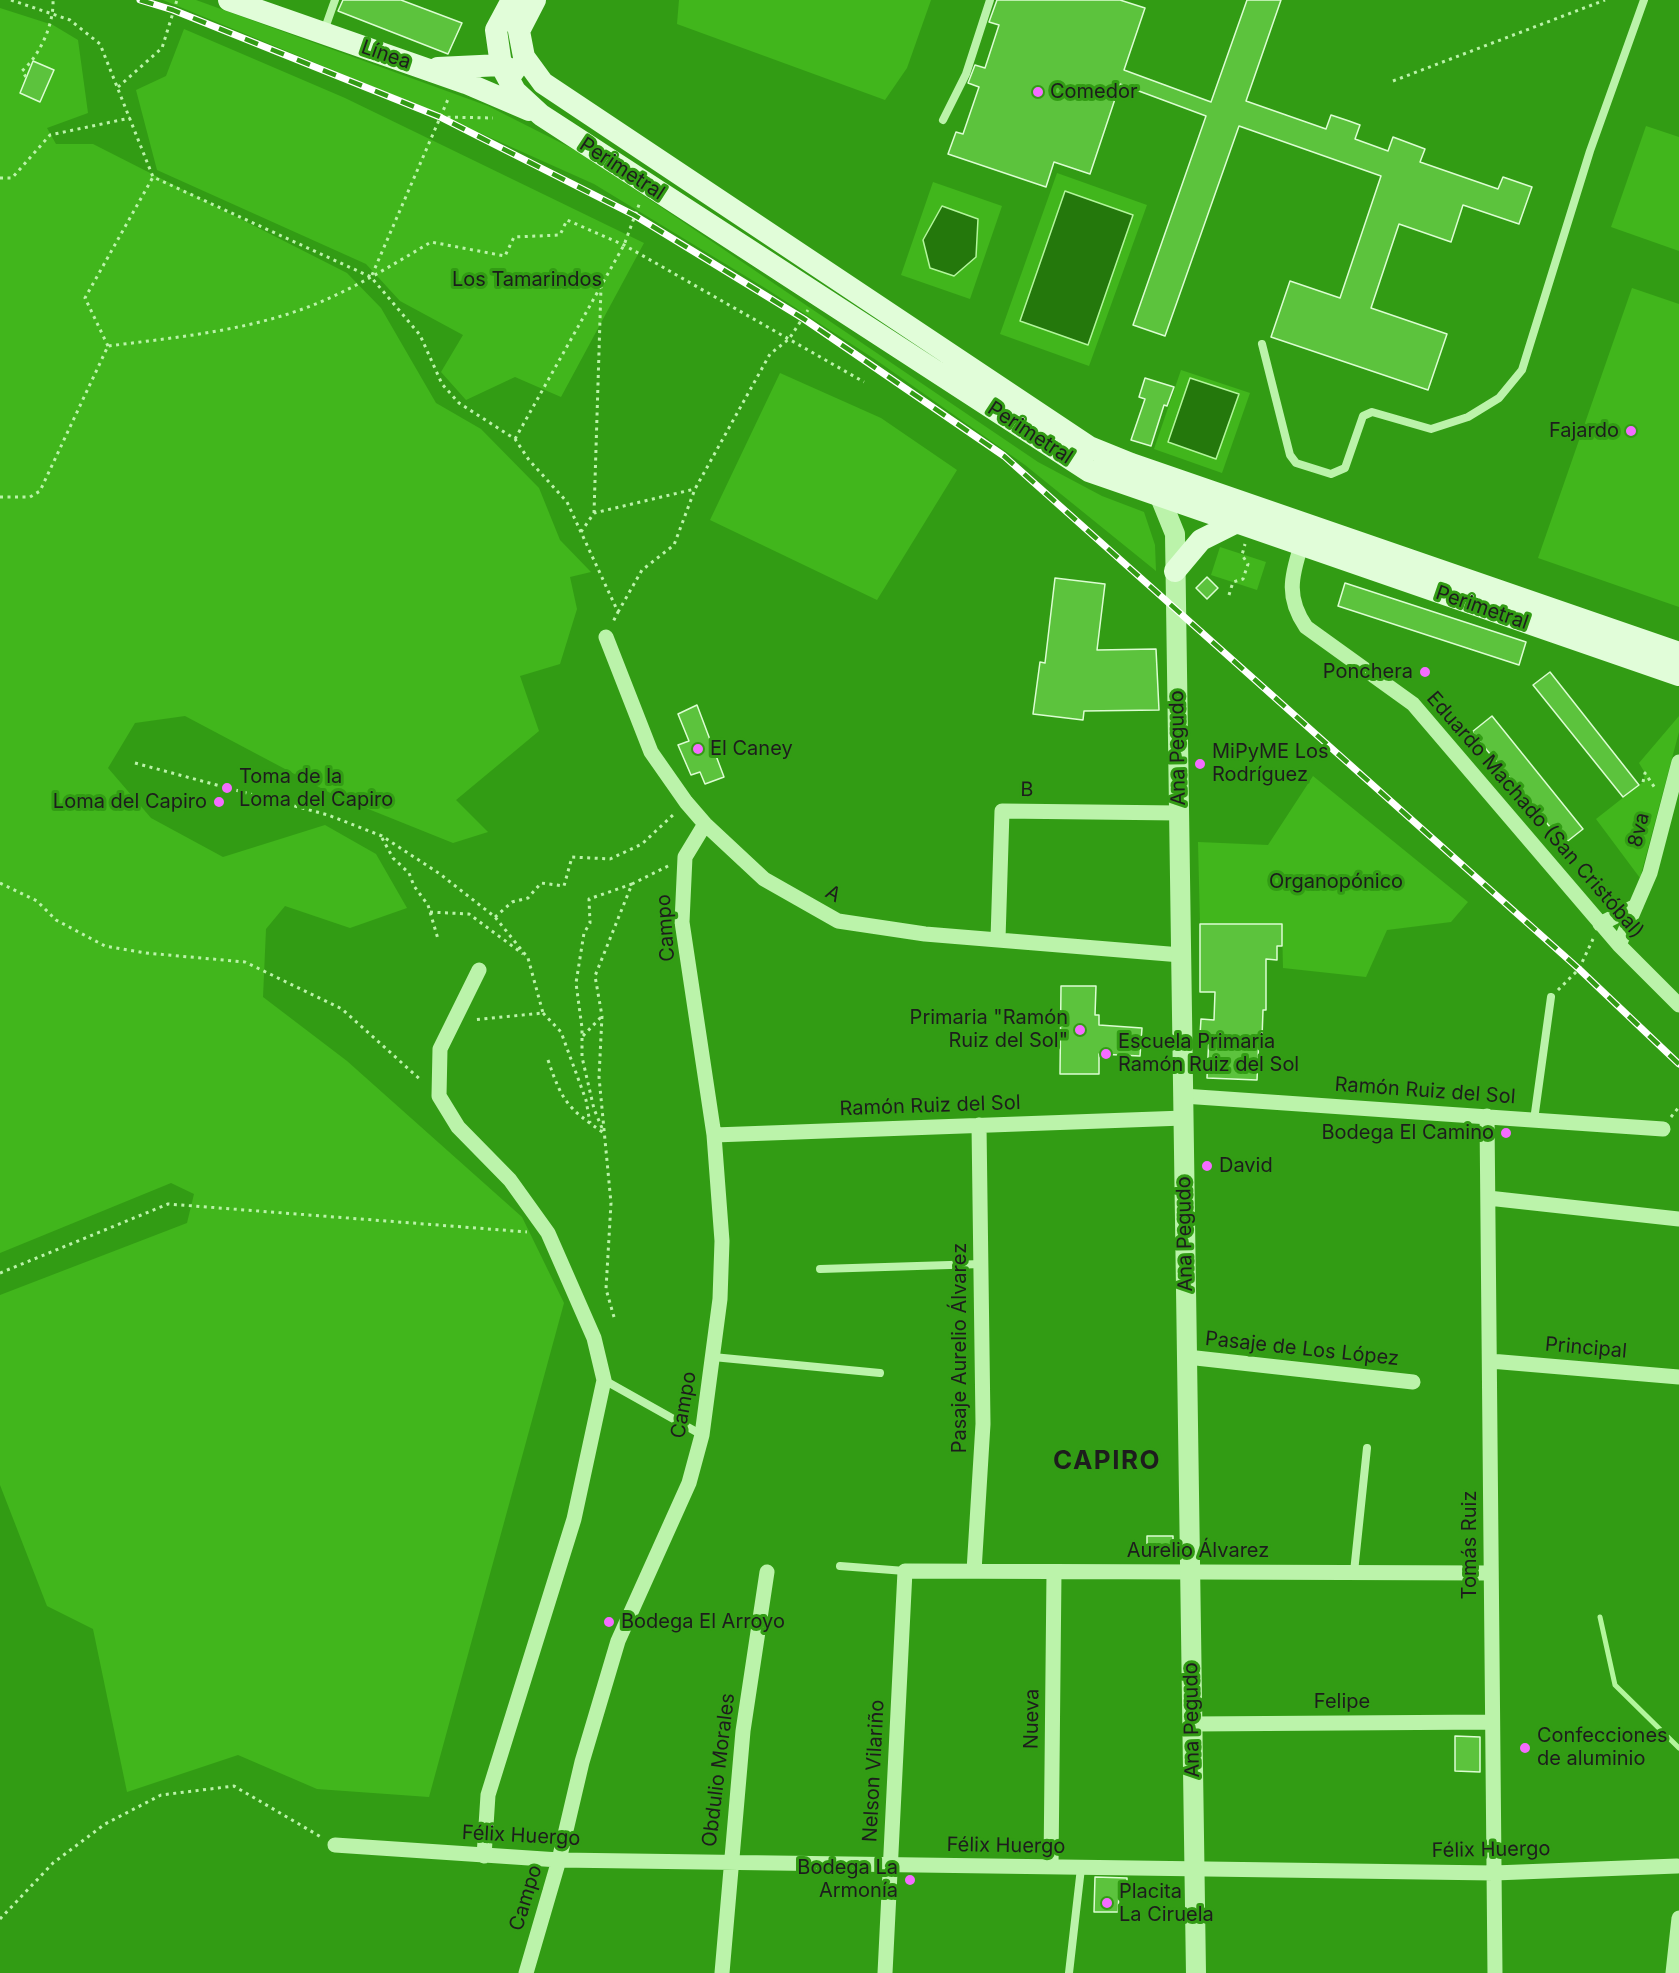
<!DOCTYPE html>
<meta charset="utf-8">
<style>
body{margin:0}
canvas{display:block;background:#329c14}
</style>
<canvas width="1679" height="1973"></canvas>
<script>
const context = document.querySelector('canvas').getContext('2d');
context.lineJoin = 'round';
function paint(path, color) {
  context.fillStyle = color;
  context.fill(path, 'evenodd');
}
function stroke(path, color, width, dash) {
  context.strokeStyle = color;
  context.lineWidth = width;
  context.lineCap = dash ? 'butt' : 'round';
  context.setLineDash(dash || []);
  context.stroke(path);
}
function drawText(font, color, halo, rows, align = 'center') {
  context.font = font + ' Inter,sans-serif';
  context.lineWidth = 6;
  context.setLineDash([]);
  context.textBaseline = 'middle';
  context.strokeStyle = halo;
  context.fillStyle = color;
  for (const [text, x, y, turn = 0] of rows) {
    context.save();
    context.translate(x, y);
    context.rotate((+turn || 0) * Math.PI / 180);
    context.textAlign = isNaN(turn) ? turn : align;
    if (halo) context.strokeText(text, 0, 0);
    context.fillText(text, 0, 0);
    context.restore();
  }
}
paint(new Path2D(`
 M163,0h33l292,106 93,47 457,309 64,34 42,16 11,33 1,26 -131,-106 -149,-105 -111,-72 -171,-104 -179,-80z
 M679,0h252l-24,68 -22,32 -208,-76z
 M0,8l53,17 25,15 10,73 -41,15 9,16h37l254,129 34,35 55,95 45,26 58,59 21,52 31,32 -21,5 7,32 -17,55 -40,12 19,55 -83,69 32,32 -35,11 -117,-47 -151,-80 -50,7 -27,45 43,50 72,39 102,-32 51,29 31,54 -57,20 -65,-22 -19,23 -3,68 84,64 175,156 42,86 -135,494 -112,-8 -79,-34 -111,37 -34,-163 -46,-23 -47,-121v-190l187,-72 7,-29 -23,-11 -171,70z
 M184,29l161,69 299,145 -83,154 -46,-20 -49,23 -25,-28 22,-37 -63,-34 -34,-37 -209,-94 -21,-80 30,-14z
 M1646,126l33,11v114l-68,-24z
 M1057,173l90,32 -58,161 -89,-32z
 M933,182l69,24 -32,93 -69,-24z
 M1632,288l47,16v303l-141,-49z
 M1181,370l69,23 -28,80 -68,-24z
 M780,373l101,45 76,52 -80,130 -167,-80z
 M1220,547l46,15 -9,28 -46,-15z
 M1679,716v16l-39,146 -44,-59 47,-37 2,-9 -6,-10z
 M1313,776l155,126 -17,20 -64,8 -21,47 -83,-9 -1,-44h-82l-2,-82 70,3z`), '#41b61c');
const water = new Path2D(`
 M1065,191l68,24 -45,130 -68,-24z
 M942,206l36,13 -2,38 -22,19 -24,-8 -7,-28z
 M1190,378l49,16 -23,65 -48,-17z`);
paint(water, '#24780c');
stroke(water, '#b3f69c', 1.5);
stroke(new Path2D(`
 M1600,1617l15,68 64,63`), '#b3f69c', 5);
const building = new Path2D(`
 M343,0h58l61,23 -14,31 -110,-43z
 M997,0h123l25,8 -21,62 87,32 36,-102h34l-35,101 80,28 5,-14 18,6 11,4 -5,14 33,12 5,-14 32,12 -5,13 78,27 5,-12 29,10 -13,37 -56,-19 -12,37 -52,-18 -28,84 76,26 -19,56 -157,-53 19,-56 50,17 41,-122 -142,-50 -74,210 -32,-11 73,-209 -86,-32 -30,90 -36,-12 -8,25 -98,-33 8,-22 7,2 16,-47 -11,-4 7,-18 10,3 14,-43 -10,-3z
 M33,61l21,9 -14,32 -20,-9z
 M1145,378l29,9 -7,19 -3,-1 -13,41 -20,-6 14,-41 -6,-2z
 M1207,577l11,11 -11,11 -11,-11z
 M1055,578l50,6 -8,66 59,-1 3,61 -75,1 -1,9 -50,-6 7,-52 5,1z
 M1345,583l181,59 -7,23 -181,-59z
 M1550,672l89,113 -16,12 -90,-112z
 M697,705l27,72 -19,7 -5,-12 -9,3 -13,-30 11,-4 -11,-27z
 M1492,716l91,113 -19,15 -92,-112z
 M1200,924h82v22h-5v14l-11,-1v51h-3l-1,28h-3l-2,42 -50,-2 2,-42 -9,-1 1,-16 13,1 1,-28h-15z
 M1061,986h35l-1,29h4v10l43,3 -2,28 -41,-2v20h-39z
 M1147,1536h26v19l-26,-2z
 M1455,1736l25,1v35l-25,-1z
 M1095,1877l32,1v15h-8l-1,19h-24z`);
paint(building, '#5cc33d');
stroke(building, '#dcfdd2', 1.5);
stroke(new Path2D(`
 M11,0l59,20 30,24 53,133 218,100 49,58 22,49 17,19 56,36 14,21 38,42 51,110 -5,10
 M26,77l-4,-6c18,-16 32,-47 31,-71
 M1393,81l212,-81
 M118,87l44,-39 15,-48
 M440,117l53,1
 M0,178h12l38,-43 80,-17
 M372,275l77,-178
 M108,346l-23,-48 68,-121
 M515,439l109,-194 16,-43
 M0,497h30l10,-6 68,-145c63,-8 128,-14 189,-35 47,-16 92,-44 134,-69l74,14 9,-19 46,-2 7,-15 57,25 240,137
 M594,513l7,-226
 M581,532l13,-19 101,-24
 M1229,595l4,-13 10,-3 5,-15 -6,-9 3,-11
 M618,612l24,-42 32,-25 21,-56 75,-135 19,-15 19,-29
 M135,763l193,52 54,21 58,38 55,43 33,41 15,55 -70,7
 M1643,782l2,-9 10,15
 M382,838l11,20 16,15 5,13 14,19 10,34
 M0,883l37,18 19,19 49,26 41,7 99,9 97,47 80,72
 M430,912l39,2 54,40
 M495,917l17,-15 16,-4 13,-15 23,3 8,-29 38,2 32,-15 32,-30
 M1558,990l21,-21 14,-30
 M543,1013l18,19 25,68 4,23
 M583,1036l19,-20
 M548,1060c14,41 19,48 56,73
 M1671,1117l8,-10
 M602,1128l-8,-19 -12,-52v-29l-6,-45 8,-50 6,-10 -1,-24 43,-15
 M0,1273l168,-69 359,28
 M614,1317l-8,-28 5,-86 -12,-126 3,-61 -7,-40 37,-92 38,-19
 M0,1919l53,-56 52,-39 56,-29 73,-9 87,51`), '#bbf3aa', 3, [3, 4.5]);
stroke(new Path2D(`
 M324,31l11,-31
 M943,120l23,-46 24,-74
 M1262,344l28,111 6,8 35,11 14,-6 18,-52 9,-4 59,17 37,-12 31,-19 23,-28 68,-219 54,-151
 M1534,1120l17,-123
 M820,1269l162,-5
 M713,1357l167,16
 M604,1380l98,55
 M840,1566l65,5
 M1354,1572l13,-124
 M1069,1973l12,-105`), '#bbf3aa', 8);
stroke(new Path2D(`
 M1301,546c-10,31 -15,52 5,81l107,77 206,241 60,60
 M606,637l45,115 35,50 19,22 59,55 74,42 87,13 256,21
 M1600,924l36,-18
 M998,939l4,-128 177,2
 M1619,945l31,-72 29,-111
 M479,970l-39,79 -1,47 19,31 52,53 38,53 46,105 10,42 -30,139 -86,276 -4,61
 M1183,1096l480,33
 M1487,1116l8,857
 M714,1135l470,-17
 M1488,1198l191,21
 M1187,1357l226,25
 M1490,1361l189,16
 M974,1571l9,-147 -4,-299
 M1192,1724l300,-2
 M335,1845l224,15 935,13 183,-7
 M1051,1867l3,-295
 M526,1973l33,-113 23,-98 36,-121 71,-158 13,-48 18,-136 2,-58 -8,-106 -32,-213 3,-65 20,-33
 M722,1973l21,-242 24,-159
 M885,1973l20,-402 586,2
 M1673,1973l6,-55`), '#bbf3aa', 15);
stroke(new Path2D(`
 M1160,497l15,37 21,1439`), '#bbf3aa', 20);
stroke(new Path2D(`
 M229,0l237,83 63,27
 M512,0l-16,30 5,35 14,26 26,24 548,356 590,204
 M535,0l-16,31 5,26 19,26 546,364 42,17 548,189
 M438,68l63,-3 13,6
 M1175,571l26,-31 34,-17`), '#e1fdd9', 22);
const rail = new Path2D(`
 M140,0l33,10 267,107 194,98 170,104 200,137 575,513 100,95`);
stroke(rail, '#fff', 7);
stroke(rail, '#329c14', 4.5, [14]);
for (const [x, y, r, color] of [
 [1038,92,6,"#f46cff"],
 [1631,431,6,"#f46cff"],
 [1425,672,6,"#f46cff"],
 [698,749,6,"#f46cff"],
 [1200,764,6,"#f46cff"],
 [227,788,6,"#f46cff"],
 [219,802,6,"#f46cff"],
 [1080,1030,6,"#f46cff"],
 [1106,1054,6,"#f46cff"],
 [1506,1133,6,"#f46cff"],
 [1207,1166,6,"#f46cff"],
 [609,1622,6,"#f46cff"],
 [1525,1748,6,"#f46cff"],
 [910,1880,6,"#f46cff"],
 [1107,1903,6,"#f46cff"]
]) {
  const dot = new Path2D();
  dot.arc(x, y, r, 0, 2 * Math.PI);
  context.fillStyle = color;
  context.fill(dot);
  stroke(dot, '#329c14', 2);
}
drawText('20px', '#1d1d1d', '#329c14', [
 ["Línea",386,55,19],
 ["Perimetral",622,169,33],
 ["Perimetral",1030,433,33],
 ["Perimetral",1482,608,19],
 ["Ana Pegudo",1178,748,-91],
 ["B",1027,790,1],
 ["Eduardo Machado (San Cristóbal)",1535,815,49],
 ["8va",1639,830,-76],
 ["A",833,894,29],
 ["Campo",666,928,-94],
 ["Ramón Ruiz del Sol",1425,1091,4],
 ["Ramón Ruiz del Sol",930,1106,-2],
 ["Ana Pegudo",1185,1234,-91],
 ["Pasaje Aurelio Álvarez",960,1348,-90],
 ["Principal",1586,1348,5],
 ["Pasaje de Los López",1302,1349,6],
 ["Campo",684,1405,-80],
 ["Tomás Ruiz",1470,1545,-90],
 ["Aurelio Álvarez",1198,1551],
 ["Felipe",1342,1702],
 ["Nueva",1032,1719,-89],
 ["Ana Pegudo",1192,1720,-91],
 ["Obdulio Morales",719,1770,-83],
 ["Nelson Vilariño",874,1771,-87],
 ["Félix Huergo",521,1836,3],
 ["Félix Huergo",1006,1846,1],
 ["Félix Huergo",1491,1850,-1],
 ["Campo",526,1898,-73]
]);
drawText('20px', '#1d1d1d', '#329c14', [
 ["Comedor",1050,92],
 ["Fajardo",1619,431,"right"],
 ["Ponchera",1413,672,"right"],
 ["El Caney",710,749],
 ["MiPyME Los",1212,752],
 ["Rodríguez",1212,775],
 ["Toma de la",239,777],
 ["Loma del Capiro",239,800],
 ["Loma del Capiro",207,802,"right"],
 ["Primaria \"Ramón",1068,1018,"right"],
 ["Ruiz del Sol\"",1068,1041,"right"],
 ["Escuela Primaria",1118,1042],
 ["Ramón Ruiz del Sol",1118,1065],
 ["Bodega El Camino",1494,1133,"right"],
 ["David",1219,1166],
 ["Bodega El Arroyo",621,1622],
 ["Confecciones",1537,1736],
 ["de aluminio",1537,1759],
 ["Bodega La",898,1868,"right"],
 ["Armonía",898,1891,"right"],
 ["Placita",1119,1892],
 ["La Ciruela",1119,1915]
], 'left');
drawText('20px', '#1b1d1b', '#329c14', [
 ["Los Tamarindos",527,280],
 ["Organopónico",1336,882]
]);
context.letterSpacing = '1.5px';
drawText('bold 26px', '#1d1d1d', '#329c14', [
 ["CAPIRO",1107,1461]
]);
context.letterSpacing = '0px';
</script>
